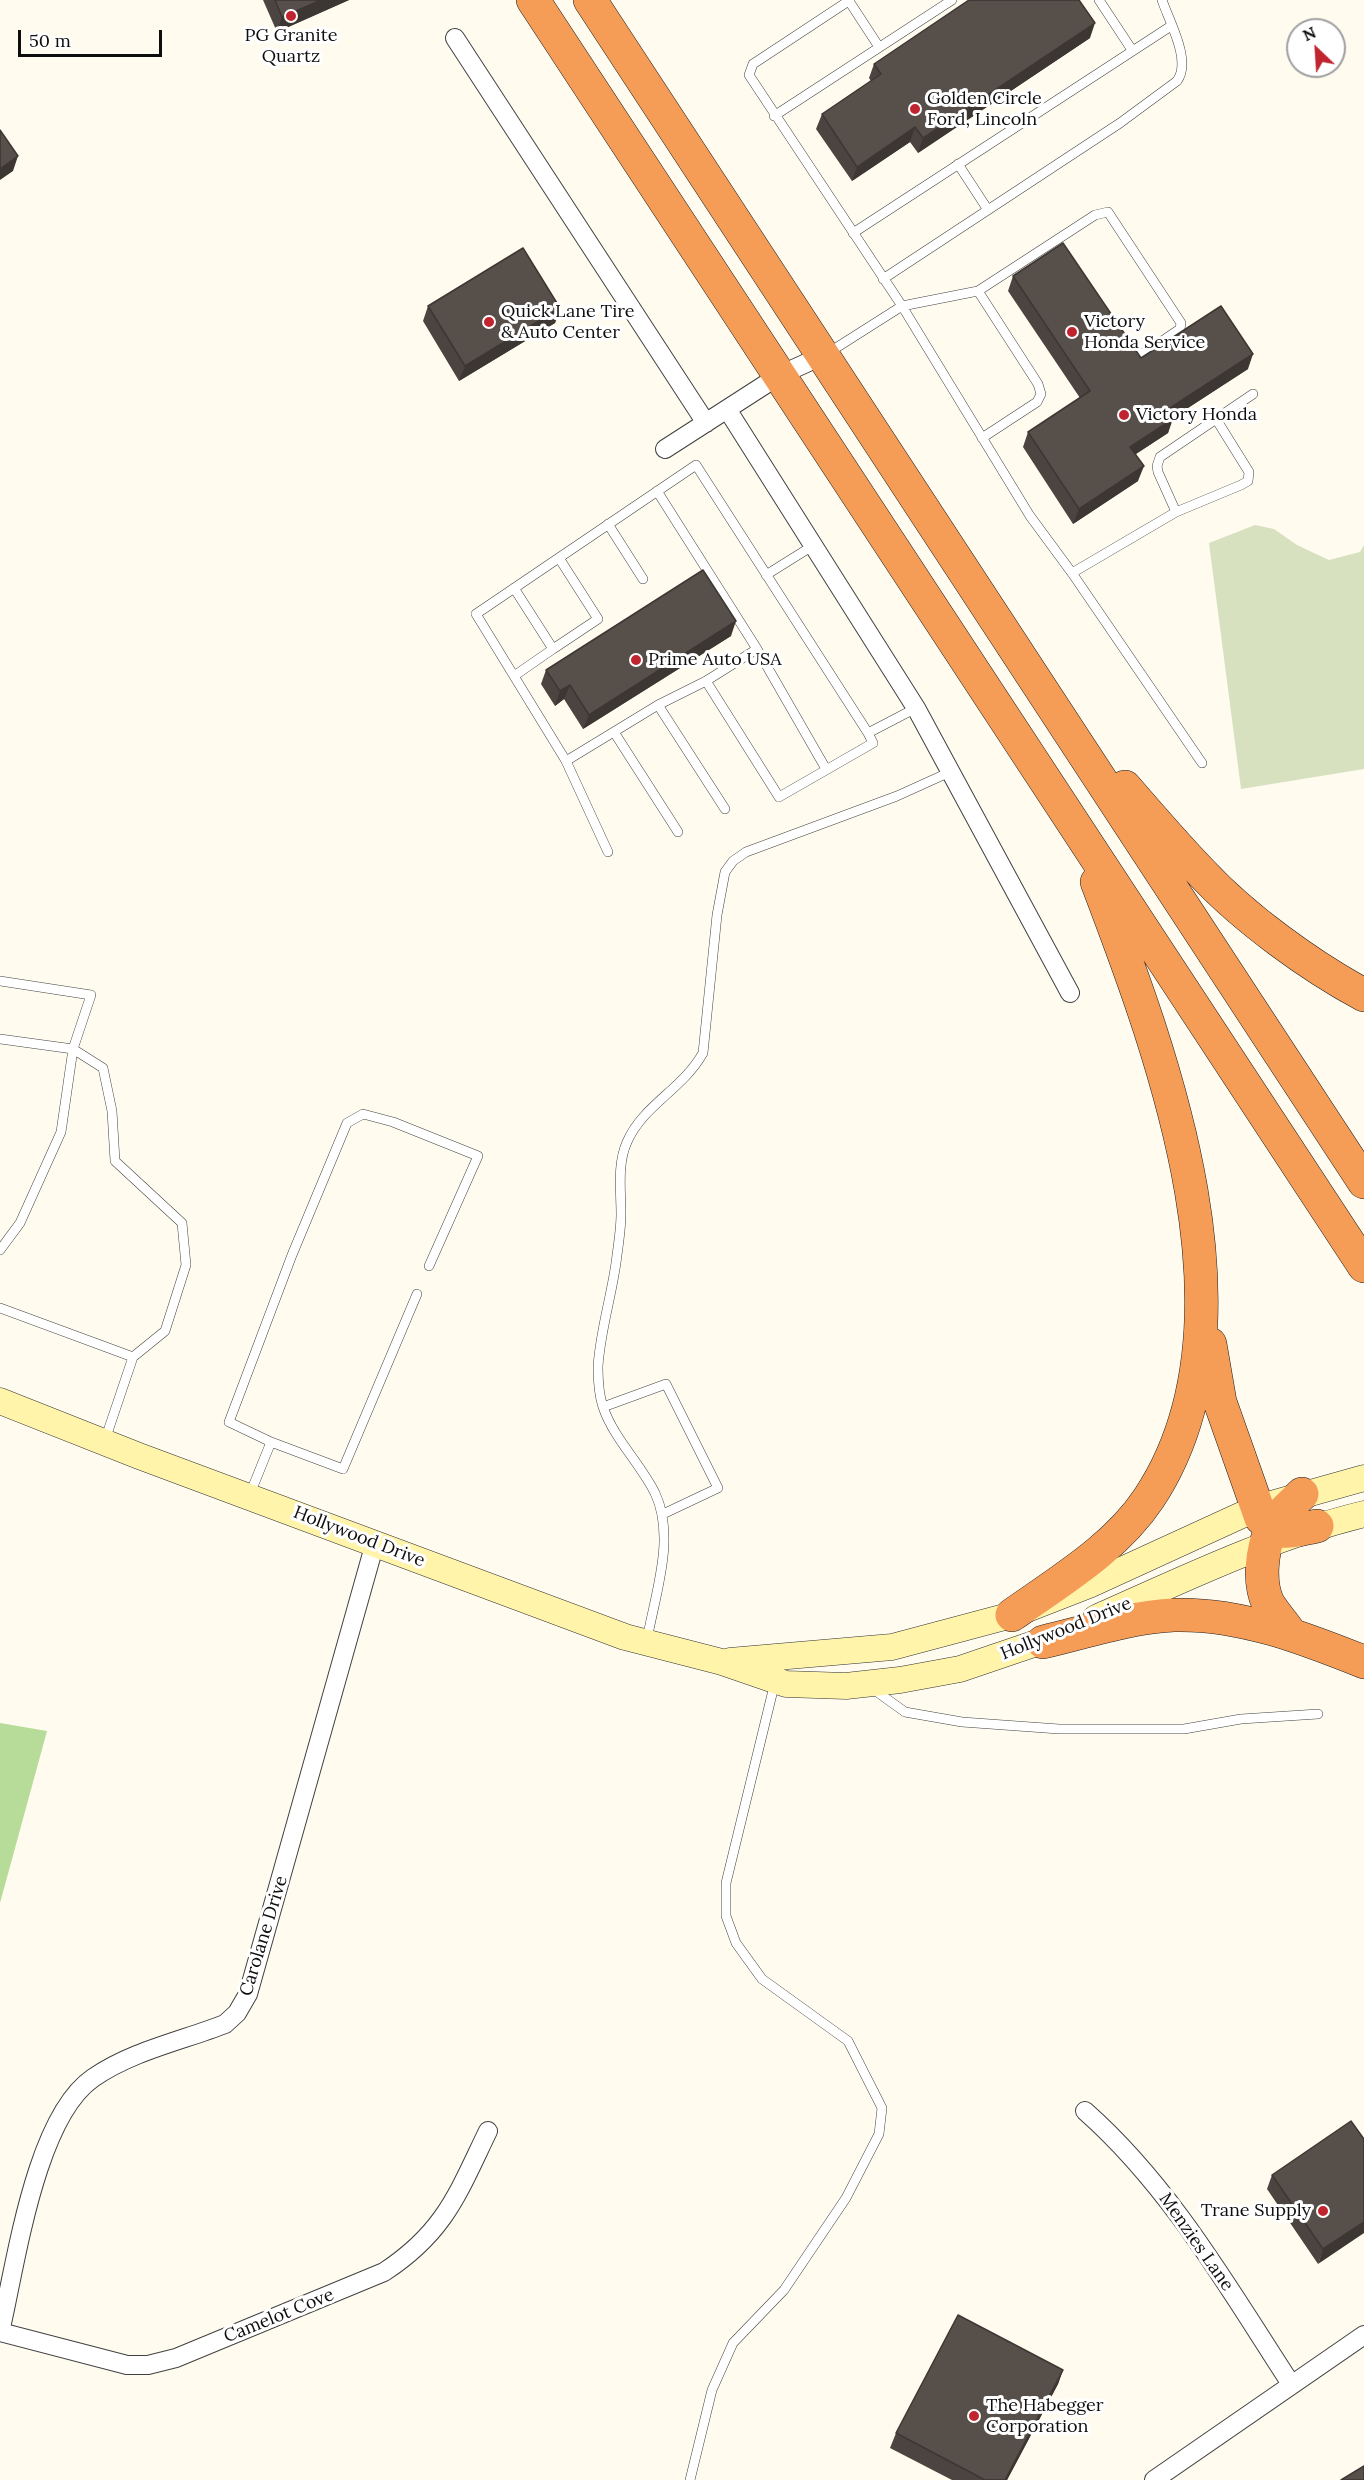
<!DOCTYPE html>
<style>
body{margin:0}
#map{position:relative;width:1364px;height:2480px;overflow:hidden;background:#fffcef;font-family:Lora,serif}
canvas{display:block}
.north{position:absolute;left:1286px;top:18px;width:60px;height:60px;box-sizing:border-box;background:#fff;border:2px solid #9f9f9f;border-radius:50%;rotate:335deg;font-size:16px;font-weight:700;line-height:24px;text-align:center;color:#0e0e0e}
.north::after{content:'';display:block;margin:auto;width:21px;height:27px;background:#c0242e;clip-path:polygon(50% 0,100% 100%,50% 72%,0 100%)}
.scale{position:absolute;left:18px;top:30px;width:144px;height:27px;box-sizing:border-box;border:3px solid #0e0e0e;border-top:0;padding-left:8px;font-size:18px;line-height:21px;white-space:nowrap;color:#0e0e0e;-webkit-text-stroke:4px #fff;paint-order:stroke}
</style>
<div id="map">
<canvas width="1364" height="2480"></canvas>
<div class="north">N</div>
<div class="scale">50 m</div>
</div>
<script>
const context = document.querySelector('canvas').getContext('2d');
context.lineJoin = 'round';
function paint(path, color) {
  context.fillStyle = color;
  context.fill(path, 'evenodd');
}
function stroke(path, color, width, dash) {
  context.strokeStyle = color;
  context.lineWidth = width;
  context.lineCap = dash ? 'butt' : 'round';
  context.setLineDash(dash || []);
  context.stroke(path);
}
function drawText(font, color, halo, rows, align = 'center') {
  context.font = font + ' Lora,serif';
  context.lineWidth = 6;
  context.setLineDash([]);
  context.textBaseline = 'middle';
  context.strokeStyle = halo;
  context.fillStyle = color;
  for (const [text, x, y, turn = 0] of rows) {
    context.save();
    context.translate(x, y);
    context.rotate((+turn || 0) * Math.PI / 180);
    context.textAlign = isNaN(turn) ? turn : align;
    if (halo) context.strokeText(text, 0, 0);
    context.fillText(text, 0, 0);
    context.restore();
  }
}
paint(new Path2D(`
 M0,1723l47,8 -47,172z`), '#b7db98');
paint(new Path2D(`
 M1255,525l19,4 23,16 32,15 31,-8 4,-7v224l-123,20 -32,-246z`), '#d7e1c0');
const lane = new Path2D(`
 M850,0l-97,64 -4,11 153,231 76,-15 117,-76 13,-3 73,111 -1,6 -34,23 -7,2 -10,-12
 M1099,0l33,50
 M849,1l30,46
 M774,116l178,-116
 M958,164l30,46
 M853,233l318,-207
 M883,279l237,-156 57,-42c15,-20 -8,-60 -15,-81
 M978,291l60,93 3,10 -4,8 -55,36
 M828,353l74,-47 128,210 42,57 104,-61 65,-27 7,-4 1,-9 -33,-53
 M657,491l100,158
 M1176,512l-18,-40 -1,-6 3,-9 93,-63
 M608,524l35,55
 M1072,573l130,190
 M766,575l48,-30
 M514,588l39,61 45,-30 -39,-61
 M514,676l39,-27
 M706,681l73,116 94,-54 -5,-10
 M658,705l67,104
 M614,732l64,100
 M566,761l42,91
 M826,769l-69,-120 -51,32 -48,24 -92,56 -90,-147 220,-149 172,268 48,-25
 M0,981l91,14 -18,54 -12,83 -41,91 -20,27
 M0,1039l73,10 30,19 9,43 3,50 67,62 4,42 -21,66 -32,26
 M0,1308l133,49 -28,83
 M603,1407l63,-23 52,104 -55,26
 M271,1442l72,27 74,-175
 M250,1494l21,-52 -42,-20 63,-167 55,-132 16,-9 30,8 85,34 -49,110
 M647,1640c8,-46 29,-102 8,-147 -15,-30 -41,-54 -52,-86 -4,-12 -5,-27 -5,-40 2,-37 15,-75 19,-112 2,-14 4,-28 4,-41 0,-23 -4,-50 6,-72 16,-37 55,-52 76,-89l14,-138 8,-43 8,-11 13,-9 151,-56 53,-24
 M873,1689l32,23 57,10 97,7h125l57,-10 77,-5
 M690,2480l22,-90 21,-47 51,-53 62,-92 33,-64 3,-26 -34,-67 -86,-62 -26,-36 -10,-27v-33l49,-201`);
const street = new Path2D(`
 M455,38l251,385
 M727,409l189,299 154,285
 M665,449l115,-74 44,-20
 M1085,2111c86,76 144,178 206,273
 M0,2332c16,-68 35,-214 93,-254 39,-27 88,-37 132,-54l12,-11 11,-19 127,-451
 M0,2332l127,33h21l28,-7 208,-86c61,-40 74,-79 104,-141
 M1154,2480l210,-145`);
const secondary = new Path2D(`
 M0,1401l139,55 486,181 97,25 64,22 60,2 54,-6 60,-11 100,-34
 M1096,1618c88,-39 174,-81 268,-104
 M730,1661l162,-14 120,-32 77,-30 168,-77 107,-30`);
const highway = new Path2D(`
 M533,0l831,1266
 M590,0l774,1182
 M1125,787c25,29 50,58 77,86 42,45 108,93 162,122
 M1210,1344l10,58 41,116c19,20 31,13 56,8
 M1012,1615c48,-34 104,-67 137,-117 115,-174 15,-440 -52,-616
 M1290,1633c-7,-10 -16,-20 -22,-30 -10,-22 -6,-53 3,-74 7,-14 20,-24 31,-35
 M1043,1642c43,-10 87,-25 131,-27 66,-2 130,23 190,47`);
stroke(lane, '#414141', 10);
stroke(street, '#414141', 20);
stroke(secondary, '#303030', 27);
stroke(highway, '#1f1f1f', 34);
stroke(lane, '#fff', 9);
stroke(street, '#fff', 18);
stroke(secondary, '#fff4aa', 26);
stroke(highway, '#f59d57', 33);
paint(new Path2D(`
 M263,0h86l-72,32z
 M1090,38l-172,115 -8,-11 -58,39 -36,-52 6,-15 49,-33 -2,-3 5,-14z
 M1013,276l128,82 107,11 -76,49 -4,15 -32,21 2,27 -65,43 -50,-77 5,-15 52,-34 -72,-107z
 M428,306l132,2 -5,15 -96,58 -36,-60z
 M731,636l-148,93 -19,-30 -9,7 -14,-22 5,-14z
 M1364,2139l-46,125 -51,-75 5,-14z
 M1063,2370l-5,14 -51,96h-55l-62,-32 6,-15z`), '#4b4440');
paint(new Path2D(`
 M321,0h28l-72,32 5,-15z
 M1095,23l-5,15 -172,115 5,-15z
 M915,127l-5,15 -58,39 5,-14z
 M18,156l-5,15 -13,9v-11z
 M560,308l-5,15 -96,58 6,-15z
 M1253,354l-5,15 -86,56 5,-15z
 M1173,419l-5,14 -43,28 5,-14z
 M1144,466l-6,15 -65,43 6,-15z
 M736,621l-5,15 -148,93 6,-14z
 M570,685l-6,14 -9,7 5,-15z
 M1364,2222v11l-46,31 5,-15z
 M1063,2370l-5,14 -51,96h-2z`), '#3d3734');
const building = new Path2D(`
 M275,0h46l-39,17z
 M969,0h110l16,23 -172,115 -8,-11 -58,40 -35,-53 59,-40 -7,-10z
 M0,130l18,26 -18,13z
 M1063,243l78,115 80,-52 32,48 -86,56 6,9 -43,28 14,19 -65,43 -51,-77 62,-41 -77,-115z
 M523,248l37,60 -95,58 -37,-60z
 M703,570l33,51 -147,94 -19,-30 -10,6 -14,-21z
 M1351,2121l13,18v83l-41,27 -51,-74z
 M958,2315l105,55 -58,110h-20l-89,-47z
 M1364,2466v14h-23z`);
paint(building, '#574f4a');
stroke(building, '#3d3734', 1.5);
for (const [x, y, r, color] of [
 [291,16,6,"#c0242e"],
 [915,109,6,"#c0242e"],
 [489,322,6,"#c0242e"],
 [1072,332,6,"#c0242e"],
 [1124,415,6,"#c0242e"],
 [636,660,6,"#c0242e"],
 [1323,2211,6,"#c0242e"],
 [974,2416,6,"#c0242e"]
]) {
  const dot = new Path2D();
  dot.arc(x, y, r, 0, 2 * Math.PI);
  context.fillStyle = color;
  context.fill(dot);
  stroke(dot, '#fff', 2);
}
drawText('18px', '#0e0e0e', '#fff', [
 ["PG Granite",291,36,"center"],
 ["Quartz",291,57,"center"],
 ["Golden Circle",927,99],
 ["Ford, Lincoln",927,120],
 ["Quick Lane Tire",501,312],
 ["& Auto Center",501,333],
 ["Victory",1084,322],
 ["Honda Service",1084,343],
 ["Victory Honda",1136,415],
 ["Prime Auto USA",648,660],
 ["Trane Supply",1311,2211,"right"],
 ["The Habegger",986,2406],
 ["Corporation",986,2427]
], 'left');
drawText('18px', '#0e0e0e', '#fff', [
 ["Hollywood Drive",359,1537,21],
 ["Hollywood Drive",1066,1629,-22],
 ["Carolane Drive",264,1936,-73],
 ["Menzies Lane",1196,2242,55],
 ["Camelot Cove",279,2316,-22]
]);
</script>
